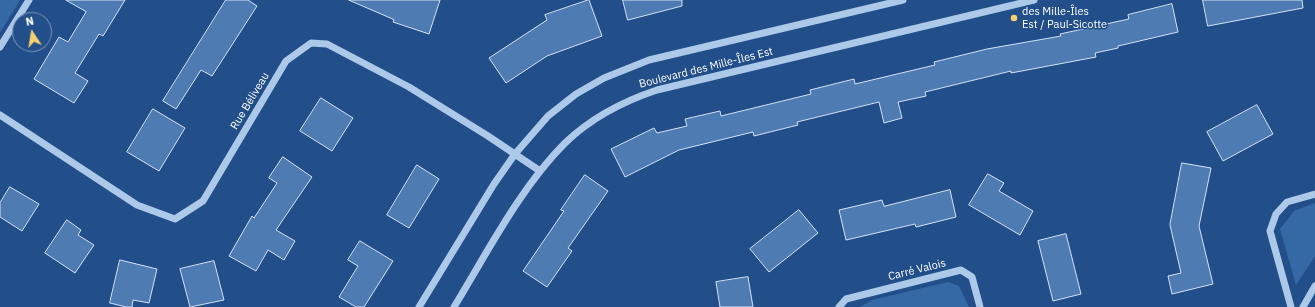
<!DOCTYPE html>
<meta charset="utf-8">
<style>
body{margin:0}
#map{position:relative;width:1315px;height:307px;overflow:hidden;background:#224f89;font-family:"IBM Plex Sans",sans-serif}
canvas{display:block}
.north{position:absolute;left:12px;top:12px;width:40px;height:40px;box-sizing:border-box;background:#224f89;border:1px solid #7a95b8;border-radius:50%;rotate:348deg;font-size:11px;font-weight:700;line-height:16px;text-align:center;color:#fff}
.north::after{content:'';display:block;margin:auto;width:14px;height:18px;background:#f6cf6f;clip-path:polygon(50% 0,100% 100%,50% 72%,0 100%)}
</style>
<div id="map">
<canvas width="1315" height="307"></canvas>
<div class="north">N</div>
</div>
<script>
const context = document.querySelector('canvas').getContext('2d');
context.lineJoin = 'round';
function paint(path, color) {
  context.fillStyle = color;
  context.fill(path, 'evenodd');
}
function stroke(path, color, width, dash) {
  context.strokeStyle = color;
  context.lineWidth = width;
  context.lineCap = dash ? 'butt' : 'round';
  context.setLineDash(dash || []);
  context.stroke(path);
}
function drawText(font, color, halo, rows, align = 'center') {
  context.font = font + ' "IBM Plex Sans",sans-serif';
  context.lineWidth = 3;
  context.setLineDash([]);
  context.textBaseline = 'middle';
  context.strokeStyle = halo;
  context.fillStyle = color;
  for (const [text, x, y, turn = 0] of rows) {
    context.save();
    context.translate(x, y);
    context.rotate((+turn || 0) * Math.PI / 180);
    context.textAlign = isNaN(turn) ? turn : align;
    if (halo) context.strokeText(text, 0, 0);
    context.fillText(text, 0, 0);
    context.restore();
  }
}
paint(new Path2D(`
 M0,0h20l-20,33z
 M1315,203v53l-19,29 -16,-56 14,-18z
 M948,282l11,4 10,21h-109l12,-7z`), '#3569a6');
const building = new Path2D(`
 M66,0h59l-22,36 -4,-2 -24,39 13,8 -14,22 -40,-24 25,-42 9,5 18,-30z
 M226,0h22l9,6 -45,70 -11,-6 -25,39 -13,-8z
 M349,0h91l-11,34 -36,-12 1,-2z
 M589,0l13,36 -55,20 -41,27 -17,-25 58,-38 -2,-5z
 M623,0h59v6l-54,14z
 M1203,0h99l1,8 -95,18z
 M1172,4l6,28 -60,14v2l-23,5 1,4 -85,16v-2l-86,21 1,4 -28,6 4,16 -18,5 -5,-21 -82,20 1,3 -44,11 -1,-4 -74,18 -54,27 -14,-28 43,-21 3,5 30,-7 -2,-7 35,-8 1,5 90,-22 -1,-4 44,-11 1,5 80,-19 -1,-3 53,-13 74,-13 -1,-2 69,-15 -1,-4z
 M321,98l32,20 -21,33 -32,-20z
 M1257,105l16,29 -50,27 -16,-29z
 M153,109l32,19 -26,43 -32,-19z
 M283,157l29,20 -36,53 19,11 -11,19 -16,-10 -12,21 -27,-15 23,-40 2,2 23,-35 -8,-5z
 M1182,163l29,5 -12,58 14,58 -41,10 -4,-18 13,-3 -11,-48z
 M417,165l22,14 -30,49 -22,-13z
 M988,174l16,9 -5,8 34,20 -13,24 -51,-30z
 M585,175l23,16 -40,57 4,3 -25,36 -24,-16 41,-60 -3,-1z
 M10,187l29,17 -17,27 -22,-14v-14z
 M950,190l6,27 -40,10 -1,-3 -69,16 -7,-30 43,-10 2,6z
 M799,210l19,23 -49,39 -19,-23z
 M67,220l14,10 -3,5 16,10 -19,28 -30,-20z
 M1066,234l15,60 -28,7 -15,-60z
 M360,241l33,20 -29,46h-8l-17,-10 19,-31 -10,-6z
 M120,260l37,9 -8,34 -16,-3 -1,7h-6l-16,-4z
 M214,261l10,39 -34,7 -10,-38z
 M748,277l5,30h-33l-4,-25z`);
paint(building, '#4e7bb2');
stroke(building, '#d2e3f8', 1);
stroke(new Path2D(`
 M0,47l29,-47
 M0,115l137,90 38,14 28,-18 83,-140 25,-18 16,1 82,43 79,49 52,35
 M419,307l75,-123 21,-30 33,-38 28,-22 28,-16 45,-18 254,-60
 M454,307c33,-54 66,-119 111,-164 26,-25 59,-42 92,-53l377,-90
 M839,307l7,-8 115,-29 11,7 8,30
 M1291,307l-21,-76 6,-17 11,-12 28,-8
 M1303,307l12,-21`), '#adc9ea', 7);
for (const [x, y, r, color] of [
 [1014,18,4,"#f6cf6f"]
]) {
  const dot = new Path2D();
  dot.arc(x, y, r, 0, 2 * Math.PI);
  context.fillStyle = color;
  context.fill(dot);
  stroke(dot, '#224f89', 1.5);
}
drawText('11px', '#fff', '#224f89', [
 ["des Mille-Îles",1022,12],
 ["Est / Paul-Sicotte",1022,25]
], 'left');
drawText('11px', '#fff', '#224f89', [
 ["Boulevard des Mille-Îles Est",706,68,-14],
 ["Rue Béliveau",250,101,-59],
 ["Carré Valois",917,270,-14]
]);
</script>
